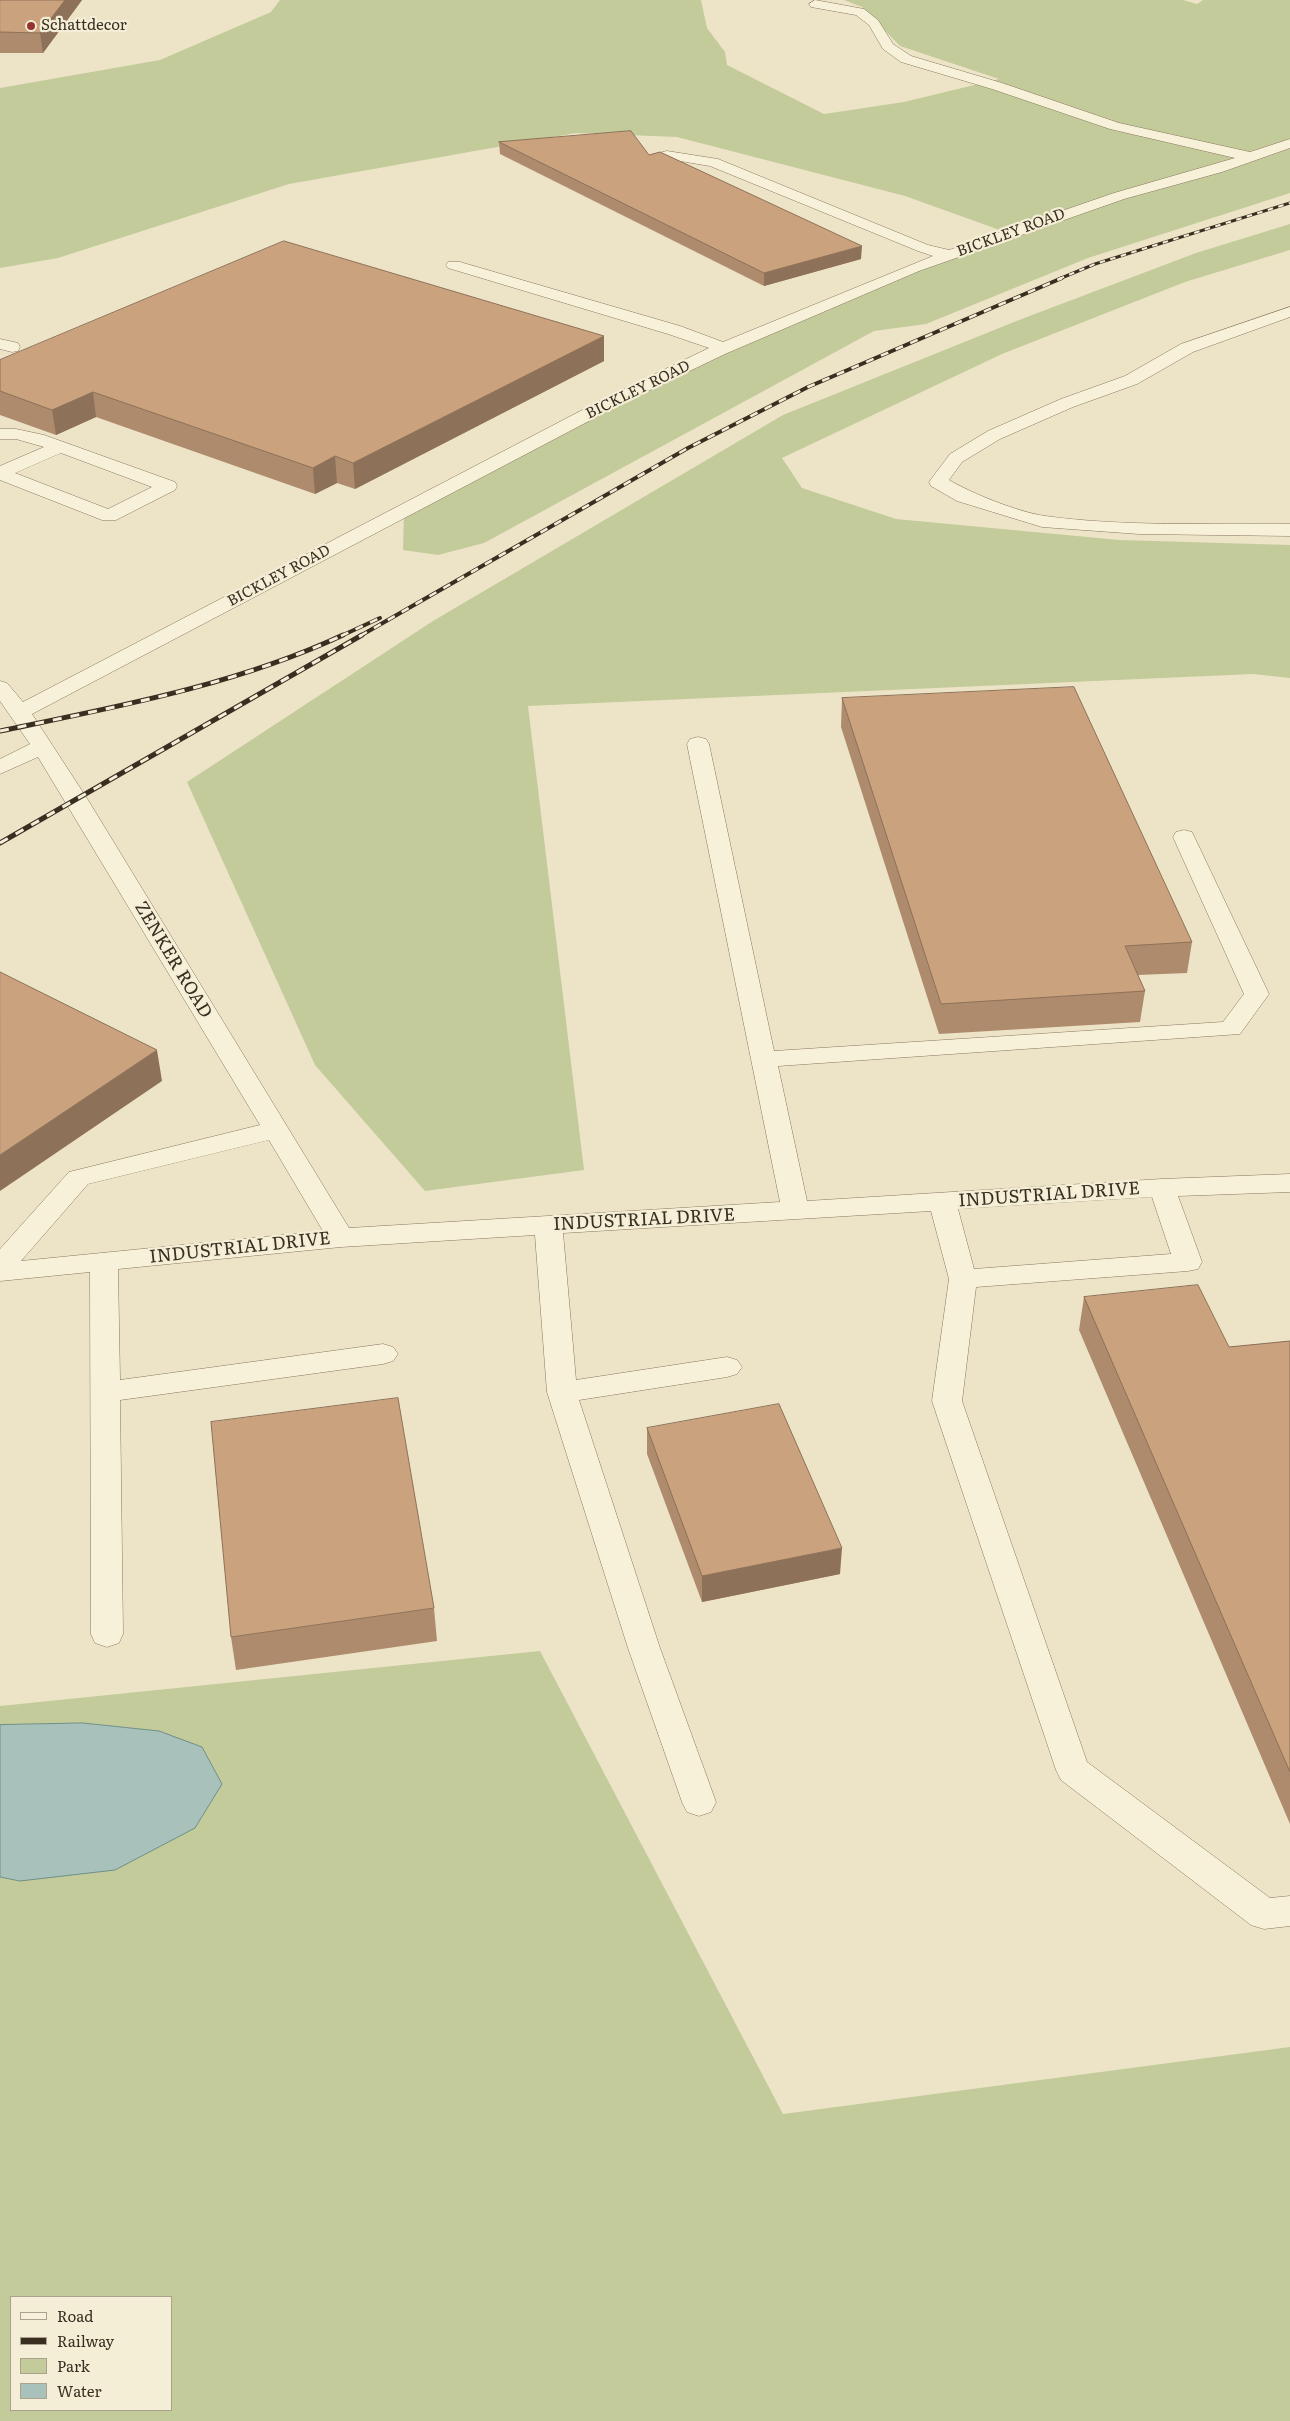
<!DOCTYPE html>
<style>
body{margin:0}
#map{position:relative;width:1290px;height:2421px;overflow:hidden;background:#ede4c7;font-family:Literata,serif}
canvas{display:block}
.legend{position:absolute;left:10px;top:2296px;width:162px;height:115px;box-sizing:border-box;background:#f5eed7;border:1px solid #aaa18e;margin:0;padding:6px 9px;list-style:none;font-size:15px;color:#392e20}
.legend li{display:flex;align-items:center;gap:10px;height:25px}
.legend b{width:25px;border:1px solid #aaa18e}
</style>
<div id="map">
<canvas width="1290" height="2421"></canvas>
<ul class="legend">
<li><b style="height:6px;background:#f8f1da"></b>Road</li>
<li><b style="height:6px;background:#392e20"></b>Railway</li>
<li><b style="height:14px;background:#c3cb9b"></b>Park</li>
<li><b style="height:14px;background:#a8c1bb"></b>Water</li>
</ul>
</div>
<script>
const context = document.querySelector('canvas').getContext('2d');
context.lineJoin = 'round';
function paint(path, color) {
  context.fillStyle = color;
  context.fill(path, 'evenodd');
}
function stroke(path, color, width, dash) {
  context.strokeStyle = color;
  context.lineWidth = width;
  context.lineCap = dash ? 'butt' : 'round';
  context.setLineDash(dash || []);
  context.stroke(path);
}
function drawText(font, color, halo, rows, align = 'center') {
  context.font = font + ' Literata,serif';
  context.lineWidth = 4.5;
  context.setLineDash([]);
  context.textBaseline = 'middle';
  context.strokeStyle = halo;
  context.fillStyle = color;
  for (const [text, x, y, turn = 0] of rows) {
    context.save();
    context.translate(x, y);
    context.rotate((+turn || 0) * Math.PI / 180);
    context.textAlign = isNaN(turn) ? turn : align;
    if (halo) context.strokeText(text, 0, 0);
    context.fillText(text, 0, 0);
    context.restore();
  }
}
paint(new Path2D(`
 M280,0h421l6,28 18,24 2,13 97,49 80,-12 95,-23 -99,-33 -38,-39 -18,-7h339l14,4 6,-4h87v193l-202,65 -162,66 -52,7 -390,212 -46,12 -35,-5 1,-39 215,-113 389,-165 -103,-37 -228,-59 -101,-4 -287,51 -231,74 -58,10v-180l160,-28 111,-48z
 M1290,224v26l-105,32 -183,72 -220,104 20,30 94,31 223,21 171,5v133l-37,-4 -725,32 56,464 -159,21 -110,-126 -128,-283 246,-161 350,-206 236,-95 177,-67z
 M540,1651l243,463 507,-67v374h-1290v-544l21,4 138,-150 -76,-8 -83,2v-19zM11,2297h160v113h-160z`), '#c3cb9b');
const water = new Path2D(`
 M83,1723l76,8 43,16 20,37 -27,44 -80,42 -95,11 -20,-4v-152z`);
paint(water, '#a8c1bb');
stroke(water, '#6f8f89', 1);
const minor = new Path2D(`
 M815,0l49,9 14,11 15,24 18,12 91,27 117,40 131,29 40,-13v9l-68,24 -98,27 -205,72 -194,83 -100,48 -593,312 56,86 261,428 431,-26 -93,-458 3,-5 8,-2 8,2 3,5 65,307 449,-29 21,-28 -71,-157 3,-5 8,-2 8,2 77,162 -29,40 -462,32 29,135 355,-22 128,-5v18l-112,4 24,66 -4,7 -10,2 -212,16 -14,114 125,361 183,136 20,-2v30l-26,3 -13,-4 -190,-145 -5,-10 -124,-369 17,-122 -18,-68 -368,22 13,147 151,-23 10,3 5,7 -5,7 -10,3 -148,23 81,248 56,154 -5,10 -12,4 -12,-4 -5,-10 -54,-154 -81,-256 -12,-157 -194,12 -223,22 2,111 263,-36 10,3 5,7 -5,7 -10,3 -263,36 3,234 -4,9 -12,4 -12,-4 -4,-9 -1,-362 -90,9v-32l69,-77 191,-47 -222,-368 -38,17v-15l30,-15 -30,-43v-20l7,2 16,19 590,-308 96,-46 -41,-14 -220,-66 -2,-3 2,-3h12l220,64 43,16 210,-86 -15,-5 -208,-85 -48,-8 -2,-3 2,-3 5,-1 51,8 210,86 21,5 165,-57 121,-35 -125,-29 -118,-40 -91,-27 -18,-13 -14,-24 -13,-10 -45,-8 -2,-3zM269,1140l54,91 -302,30 67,-77zM1152,1197l19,57 -197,15 -16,-60z
 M1290,307v10l-97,35 -56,32 -64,23 -73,32 -38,23 -13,18c24,14 69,32 96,36 81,11 164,7 245,8v12l-151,-2 -97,-7 -85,-26 -26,-15 -2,-4 21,-28 38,-23 73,-32 64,-23 56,-32z
 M0,339l18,4 2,4 -2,4 -6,1 -12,-3z
 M0,429h16l28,6 131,47 2,4 -2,4 -59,30h-14l-102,-40v-14l44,-19 -28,-8h-16zM61,453l91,34 -44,22 -93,-36z`);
stroke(minor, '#88765d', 1);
paint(minor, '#f8f1da');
const railFar2 = new Path2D(`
 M1059,279l36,-15 195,-61`);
const railFar1 = new Path2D(`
 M341,636l39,-18
 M360,636l328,-188 120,-61 254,-109`);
const rail = new Path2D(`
 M0,731c116,-24 236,-46 343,-96
 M0,843l362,-208`);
stroke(railFar2, '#392e20', 3);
stroke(railFar1, '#392e20', 4);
stroke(rail, '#392e20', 5);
stroke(railFar2, '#f5eed7', 2, [5.5]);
stroke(railFar1, '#f5eed7', 2.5, [8]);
stroke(rail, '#f5eed7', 3, [9]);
paint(new Path2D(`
 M0,0h82l-39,53h-43z
 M499,142l150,13 212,104 -97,27 -264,-132z
 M604,336v25l-249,128 -18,-6 -22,11 -219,-77 -40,18 -56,-20v-55z
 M842,698l350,244 -5,31 -49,2 7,16 -5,31 -201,12 -98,-307z
 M1084,1297l145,50 61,-6v483l-211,-494z
 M647,1428l193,146 -138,28 -55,-148z
 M434,1608l3,33 -201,29 -5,-33z`), '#ae8b6c');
paint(new Path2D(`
 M65,0h17l-39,53 -3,-20z
 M862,246l-1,13 -97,27v-13z
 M604,336v25l-249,128 -2,-26z
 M93,392l3,25 -40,18 -4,-25z
 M335,456l2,27 -22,11 -2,-26z
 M157,1050l5,31 -162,110v-36z
 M842,1548l-2,26 -138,28v-26z`), '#8d7158');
const building = new Path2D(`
 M0,0h65l-25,33 -40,-1z
 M631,131l18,24 11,-3 202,94 -98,27 -265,-131z
 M284,241l320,95 -251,127 -18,-7 -22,12 -220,-76 -41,18 -52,-19v-31z
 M1074,687l118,255 -67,4 20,45 -204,13 -99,-306z
 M0,972l157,78 -157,105z
 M1198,1285l31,62 61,-6v431l-206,-475z
 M398,1398l36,210 -203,29 -20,-215z
 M779,1404l63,144 -140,28 -55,-148z`);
paint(building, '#caa27e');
stroke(building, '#8d7158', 1);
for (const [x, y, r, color] of [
 [31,26,5,"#95332f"]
]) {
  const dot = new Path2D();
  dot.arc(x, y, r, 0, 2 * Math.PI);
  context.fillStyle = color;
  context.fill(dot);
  stroke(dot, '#f5eed7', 2);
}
drawText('15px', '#392e20', '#f5eed7', [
 ["Schattdecor",41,26]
], 'left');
drawText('15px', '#392e20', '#f5eed7', [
 ["BICKLEY ROAD",1011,233,-20],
 ["BICKLEY ROAD",638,390,-26],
 ["BICKLEY ROAD",279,576,-28]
]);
drawText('18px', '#392e20', '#f5eed7', [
 ["ZENKER ROAD",173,960,59],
 ["INDUSTRIAL DRIVE",1049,1195,-4],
 ["INDUSTRIAL DRIVE",644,1220,-3],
 ["INDUSTRIAL DRIVE",240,1248,-6]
]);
</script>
